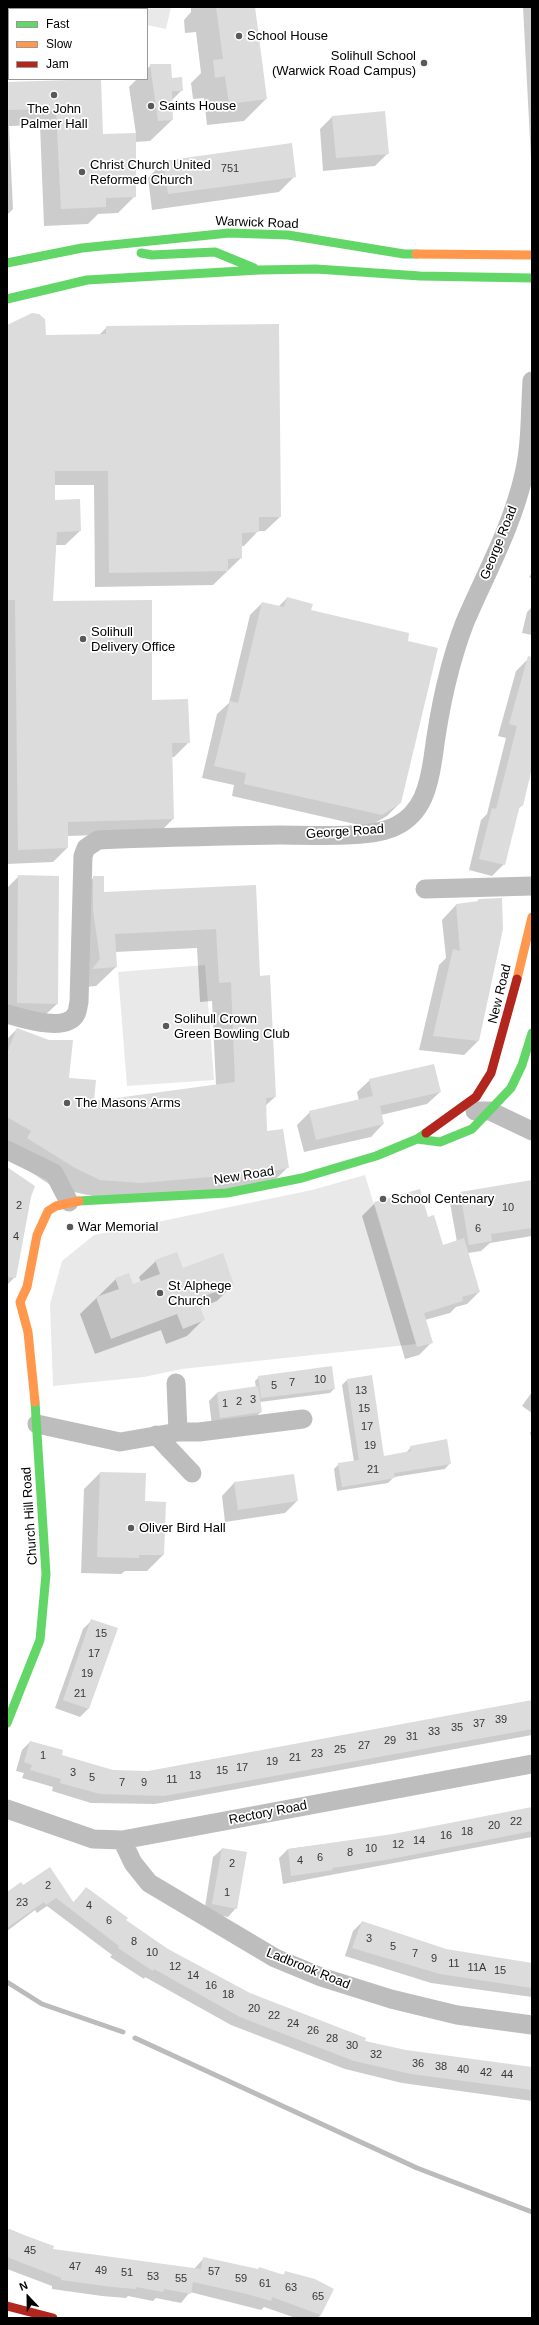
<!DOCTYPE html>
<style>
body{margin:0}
#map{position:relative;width:539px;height:2325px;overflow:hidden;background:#fff;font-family:Helvetica,sans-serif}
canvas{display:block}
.frame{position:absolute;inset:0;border:8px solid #000;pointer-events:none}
.legend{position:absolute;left:8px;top:8px;width:140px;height:72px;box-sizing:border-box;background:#fff;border:1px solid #999;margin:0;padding:5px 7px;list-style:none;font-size:12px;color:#000}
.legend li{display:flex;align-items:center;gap:8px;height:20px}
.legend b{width:20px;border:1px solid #999}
.north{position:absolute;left:8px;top:2277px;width:40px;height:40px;-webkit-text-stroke:3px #fff;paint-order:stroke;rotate:338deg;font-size:11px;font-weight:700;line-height:16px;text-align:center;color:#000}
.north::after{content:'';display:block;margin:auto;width:14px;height:18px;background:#000;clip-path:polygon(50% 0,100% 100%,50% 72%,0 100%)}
</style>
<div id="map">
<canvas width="539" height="2325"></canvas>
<div class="frame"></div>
<ul class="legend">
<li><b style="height:5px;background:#63d668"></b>Fast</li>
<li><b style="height:5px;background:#ff974d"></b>Slow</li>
<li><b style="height:5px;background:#b3261e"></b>Jam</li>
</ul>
<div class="north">N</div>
</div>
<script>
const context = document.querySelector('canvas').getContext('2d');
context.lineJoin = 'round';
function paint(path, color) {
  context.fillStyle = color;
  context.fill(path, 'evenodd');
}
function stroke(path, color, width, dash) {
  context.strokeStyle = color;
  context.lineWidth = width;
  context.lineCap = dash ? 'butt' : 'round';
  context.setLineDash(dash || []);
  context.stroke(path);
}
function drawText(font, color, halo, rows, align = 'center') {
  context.font = font + ' Helvetica,sans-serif';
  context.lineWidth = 3.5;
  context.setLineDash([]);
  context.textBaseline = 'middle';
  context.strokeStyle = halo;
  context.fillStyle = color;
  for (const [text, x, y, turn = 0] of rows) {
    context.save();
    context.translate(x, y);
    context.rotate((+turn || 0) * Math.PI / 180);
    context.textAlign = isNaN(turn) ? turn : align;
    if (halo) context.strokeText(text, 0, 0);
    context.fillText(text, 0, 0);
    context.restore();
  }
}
paint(new Path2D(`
 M77,7h94l-5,22 -19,-4v-16h-65z
 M205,965l9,115 -87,6 -9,-114z
 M365,1175l51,169 -234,25 -38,8 -91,9 -3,-82 12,-43 32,-26 218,-45z`), '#e9e9e9');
paint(new Path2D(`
 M7,7h32l-1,2h-29v25l-2,-1z
 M191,7h63l12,92 -22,22 -37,4 -3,-27 -11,1 -2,-16 10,-10 -5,-41 -11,1 -1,-13 7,-8z
 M523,7h9v171z
 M151,65l20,14 11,11 -11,11 1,19 -22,21 -15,1v54l-17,17 -20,1 -10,10 -44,2 -4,-101 -31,1 4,83 -6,6v-132l93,-3 2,55 34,-1 -7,-47 8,-8h10v-10z
 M332,117l56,36 -13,13 -52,5 -3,-42z
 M164,161l131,15 -16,16 -127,18 -4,-32z
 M7,327l38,9 54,-1 8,-8 173,190 -15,14h-7l-14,15h-3v12l-28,27 -118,2 -1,-102h-40v16l26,30 -15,14h-10l-3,57 99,99 38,41 -15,15h-3l2,62 -14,14 -92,3v12l-14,14 -46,2z
 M532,573v6l-3,-2z
 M287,598l23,13 90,192 -13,13 -19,11 -136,-31 2,-11 -32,-7 15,-64 12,-11 21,-88 12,-12 17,3z
 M532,607v28l-10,-2 5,-21z
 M527,660l5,1v103l-10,41 -5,5 -13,54 -12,12 -23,-6 12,-50 6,-6 19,-76 -8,-2 18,-65z
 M19,876l38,128 -13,12h-37v-128z
 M94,877l9,16 152,-7 4,91 16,120 -10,9 1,26 22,35 -19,19 -148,16 -66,-14 -47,-31 -1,-118 10,-10 75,73 124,-17 -4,-84 -12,1 -3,-54 -82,4 1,15 -20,19 -22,2 1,-91z
 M501,899l-23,142 -14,14 -45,-5 20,-85 7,-7 -4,-38 14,-15 20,-3 3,-2z
 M370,1080l70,12 -13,12 -46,11 2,9 -12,13 -67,15 -7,-27 13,-13 49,-11 -2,-9z
 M7,1169l23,27 -15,81 -8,8z
 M532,1181v55l-42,7 -9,8 -13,2 11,39 -12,12 -11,3 -6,6 -25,7 6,23 -12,12 -14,4 -43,-143 13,-13 53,15 14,28 15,-4 -7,-39 10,-10z
 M156,1261l77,24 -16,16 -18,7 4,12 -16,16 -21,8 -5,-14 -66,24 -15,-40 36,-35 16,7 9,-4 -2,-5z
 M259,1377l75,12 -4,4 -70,9 1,10 -9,8 -40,6 -3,-25 8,-8 39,-5 -1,-7z
 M347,1380l37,77 22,-4 5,-6 39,16 -5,6 -51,8 -6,6 -51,8 -3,-22 5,-5 15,-2 -12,-77z
 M532,1392v21l-10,-7z
 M532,1430v10l-2,-7z
 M100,1473l44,29 19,53 -16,16h-22l-4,3 -40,-1 3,-84z
 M293,1475l4,26 -12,12 -60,9 -3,-26 12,-13z
 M92,1620l-3,88 -9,9 -25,-9 28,-79z
 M532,1701v34l-377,69 -64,-1 -39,-12 1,-4 -31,-9 2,-5 -8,-2 6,-21 8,-8 30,14 53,15 35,1z
 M532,1808v29l-249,47 -4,-26 9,-9 105,-14z
 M222,1849l14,59 -8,9 -24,-4 9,-56z
 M23,1887l50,16 13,-15 39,32 42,29 83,45 114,47 42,10 126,17v33l-130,-18 -57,-14 -114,-44 -86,-48 -1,2 -34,-22 2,-2 -65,-49 -10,7 -2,-3 -28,21v-38z
 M362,1922l84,28 86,14v33l-101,-14 -86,-27 8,-25z
 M9,2229l44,18 -1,3 142,19 10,-11 78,18 4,-4 35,43 -4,3h-21l-32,-11 -3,3 -71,-18 -9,11 -25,-5 -3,3 -25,-5 -2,2 -24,-2 -50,-7v-3l-45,-17z`), '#0003');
stroke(new Path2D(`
 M7,1982l35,22 81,28
 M135,2038l282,130 115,44`), '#bbb', 5);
paint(new Path2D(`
 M216,7h39l12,92 -38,5 -4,-28 -10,2 -2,-18 10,-1z
 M150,64h21l1,14 10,-1 1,14h-11l1,29 -15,1z
 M101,79l2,55 33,-1v64l-30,1v9l-45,2 -5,-100 -49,1v-28z
 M385,111l4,43 -53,4 -4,-42z
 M292,143l4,34 -128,17 -5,-33z
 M32,313l7,1 6,5 1,16 60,-1v-8l173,-2 2,193h-22v15l-17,1v25l-14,1v12l-119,2 -1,-102h-53v29l25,-1 1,32 -24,1 -4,69 99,-1v100l36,-1 2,44h-18l2,76 -106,3v26l-50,2 -3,-250h-8v-275z
 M287,597l26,7 -2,6 98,23 -1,8 30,7 -37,155 -19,12 -138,-31 2,-11 -32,-7 16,-65 8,2 24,-101 22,5z
 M528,656l4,1v111l-9,38 -3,-1 -15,60 -26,-6 13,-51 4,1 21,-83 -8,-2z
 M18,875l41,1 -1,128 -41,-1z
 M93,876h11v16l152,-7 4,91 10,-1 6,122 -10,1 1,33 16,-2 6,39 -22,4 -126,11 -41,-3 -25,-12 -48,-30 4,-7 -24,-14v-64l10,-25 32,12h24l-4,38 27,2 -2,21 141,-19 -4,-100 -12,1 -3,-54 -101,5 2,33 -25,2 8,-10 -7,-49z
 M502,898l1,31 -24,112 -46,-5 20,-87 7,2 -4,-47 23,-3 -1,-2z
 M434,1064l7,28 -61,14 4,18 -68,16 -7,-29 64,-15 -4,-17z
 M7,1167l28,19 -4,11 -15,81 -9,-1z
 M532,1180v48l-41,6 1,7 -23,4 -9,-53z
 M420,1189l8,28 6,-2 9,30 21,-7 16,54 -18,5 1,4 -39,12 9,30 -16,4 -43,-145z
 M177,1252l6,16 40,-15 11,32 -37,14 8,21 -22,9 -6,-15 -66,25 -15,-42 23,-8 -4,-11 14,-5 4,11 27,-10 -5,-14z
 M332,1366l3,23 -74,9 -3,-22z
 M372,1375l12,81 27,-5 -1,-5 37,-7 4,25 -57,9 1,5 -53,9 -4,-24 21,-3 -12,-81z
 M258,1386l4,26 -42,6 -3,-26z
 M100,1472l46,1 -1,28 21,1 -2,53h-25v3l-42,-1z
 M294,1474l4,27 -60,9 -4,-28z
 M91,1619l27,9 -29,81 -26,-9z
 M532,1700v29l-368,67 -64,-2 -40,-11 1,-4 -31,-9 2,-5 -8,-3 6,-21 33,9 -1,5 51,15 35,1z
 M532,1807v24l-141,28 -59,9 1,2 -42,6 -3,-27 105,-15z
 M222,1848l25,4 -10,57 -25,-5z
 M50,1867l24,36 12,-16 42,31 -2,2 42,29 82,44 116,45 -1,3 41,9 126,17v23l-121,-16 -57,-13 -114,-44 -86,-48 -1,2 -35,-23 1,-2 -63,-48 -10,7 -2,-3 -37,26v-36l14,-10 2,3z
 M362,1921l84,28 86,14v25l-92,-14 -88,-26z
 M7,2229l47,17 -1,3 148,20 2,-12 55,12 1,-2 25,8 1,-4 30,8 19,10 -13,26 -49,-18 -1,4 -24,-7 -54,-12 -2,12 -27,-5 -1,3 -27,-5v2l-24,-2 -51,-7v-2l-54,-21z`), '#dcdcdc');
stroke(new Path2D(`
 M425,889l107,-3
 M7,1014c15,4 59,19 69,0 2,-3 2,-9 3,-12l4,-146 3,-8 12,-8c61,-3 122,-4 183,-5 30,0 90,4 115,-9 27,-13 33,-41 37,-68 6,-47 15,-92 32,-136 21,-49 47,-95 59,-148 7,-29 6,-62 8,-93
 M475,1111h15l42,20
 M7,1150l47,23 15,29
 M176,1383l2,49
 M37,1424l83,18 58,-10h21l104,-13
 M156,1435l36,38
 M7,1809l86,30 29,1 410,-76
 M122,1840l11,23 16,20 126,75 46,19 70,22 66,16 75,10`), '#bdbdbd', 19);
stroke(new Path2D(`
 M141,253l11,2 63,-3 39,16
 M7,263l75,-15 147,-15 59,2 116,19h12
 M7,299l80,-19 172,-10 57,-1 104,7 112,2
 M417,1139l23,3 32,-13 39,-41 11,-23 10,-32
 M79,1201l148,-8 75,-15 74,-22 41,-17 9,-6
 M7,1723l33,-83 6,-66 -11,-172`), '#63d668', 9);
stroke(new Path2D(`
 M416,254l116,1
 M517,979l15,-62
 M35,1402l-7,-70 -8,-30 7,-15 10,-52 11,-24 8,-5 23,-5`), '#ff974d', 9);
stroke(new Path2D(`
 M426,1133l50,-36 15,-24 26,-94
 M7,2306l46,12`), '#b3261e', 9);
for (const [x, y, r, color] of [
 [239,36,4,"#595959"],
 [424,63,4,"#595959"],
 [54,95,4,"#595959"],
 [151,106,4,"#595959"],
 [82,172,4,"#595959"],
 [83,639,4,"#595959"],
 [166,1026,4,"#595959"],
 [67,1103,4,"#595959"],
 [383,1199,4,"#595959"],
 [70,1227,4,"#595959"],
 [160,1293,4,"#595959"],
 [131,1528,4,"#595959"]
]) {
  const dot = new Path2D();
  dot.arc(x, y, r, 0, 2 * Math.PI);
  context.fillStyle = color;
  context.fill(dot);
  stroke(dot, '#fff', 1.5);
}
drawText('11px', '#373737', null, [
 ["751",230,169],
 ["2",19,1206],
 ["10",508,1208],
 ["6",478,1229],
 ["4",16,1237],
 ["10",320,1380],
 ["7",292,1383],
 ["5",274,1386],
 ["13",361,1391],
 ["3",253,1400],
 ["2",239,1402],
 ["1",225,1404],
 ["15",364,1409],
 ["17",367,1427],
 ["19",370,1446],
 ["21",373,1470],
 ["15",101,1634],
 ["17",94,1654],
 ["19",87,1674],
 ["21",80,1694],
 ["39",501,1720],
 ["37",479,1724],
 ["35",457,1728],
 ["33",434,1732],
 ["31",412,1737],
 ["29",390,1741],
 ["27",364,1746],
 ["25",340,1750],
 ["23",317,1754],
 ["1",43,1756],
 ["21",295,1758],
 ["19",272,1762],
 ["17",242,1768],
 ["15",222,1771],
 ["3",73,1773],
 ["13",195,1776],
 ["5",92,1778],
 ["11",172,1780],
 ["7",122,1783],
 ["9",144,1783],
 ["22",516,1822],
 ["20",494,1826],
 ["18",467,1832],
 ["16",446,1836],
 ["14",419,1841],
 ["12",398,1845],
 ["10",371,1849],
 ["8",350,1853],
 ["6",320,1858],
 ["4",300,1861],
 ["2",232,1864],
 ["2",48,1886],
 ["1",227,1893],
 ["23",22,1903],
 ["4",89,1906],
 ["6",109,1921],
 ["3",369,1939],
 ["8",134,1942],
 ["5",393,1947],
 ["10",152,1953],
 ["7",415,1954],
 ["9",434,1959],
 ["11",454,1964],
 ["12",175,1967],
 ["11A",477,1968],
 ["15",500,1971],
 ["14",193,1976],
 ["16",211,1986],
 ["18",228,1995],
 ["20",254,2009],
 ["22",274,2016],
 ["24",293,2024],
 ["26",313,2031],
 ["28",332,2039],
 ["30",352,2046],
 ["32",376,2055],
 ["36",418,2064],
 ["38",441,2067],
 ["40",463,2070],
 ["42",486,2073],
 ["44",507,2075],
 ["45",30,2251],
 ["47",75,2267],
 ["49",101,2271],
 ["57",214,2272],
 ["51",127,2273],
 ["53",153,2277],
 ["55",181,2279],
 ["59",241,2279],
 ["61",265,2284],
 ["63",291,2288],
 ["65",318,2297]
]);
drawText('13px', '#000', '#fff', [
 ["School House",247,36],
 ["Solihull School",416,56,"right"],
 ["(Warwick Road Campus)",416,71,"right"],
 ["Saints House",159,106],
 ["The John",54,109,"center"],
 ["Palmer Hall",54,124,"center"],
 ["Christ Church United",90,165],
 ["Reformed Church",90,180],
 ["Solihull",91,632],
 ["Delivery Office",91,647],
 ["Solihull Crown",174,1019],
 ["Green Bowling Club",174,1034],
 ["The Masons Arms",75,1103],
 ["School Centenary",391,1199],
 ["War Memorial",78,1227],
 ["St Alphege",168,1286],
 ["Church",168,1301],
 ["Oliver Bird Hall",139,1528]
], 'left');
drawText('13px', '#000', '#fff', [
 ["Warwick Road",257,223,2],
 ["George Road",499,543,-68],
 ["George Road",345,832,-4],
 ["New Road",500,994,-76],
 ["New Road",244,1176,-9],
 ["Church Hill Road",30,1516,-94],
 ["Rectory Road",268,1813,-11],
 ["Ladbrook Road",308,1969,22]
]);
</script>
